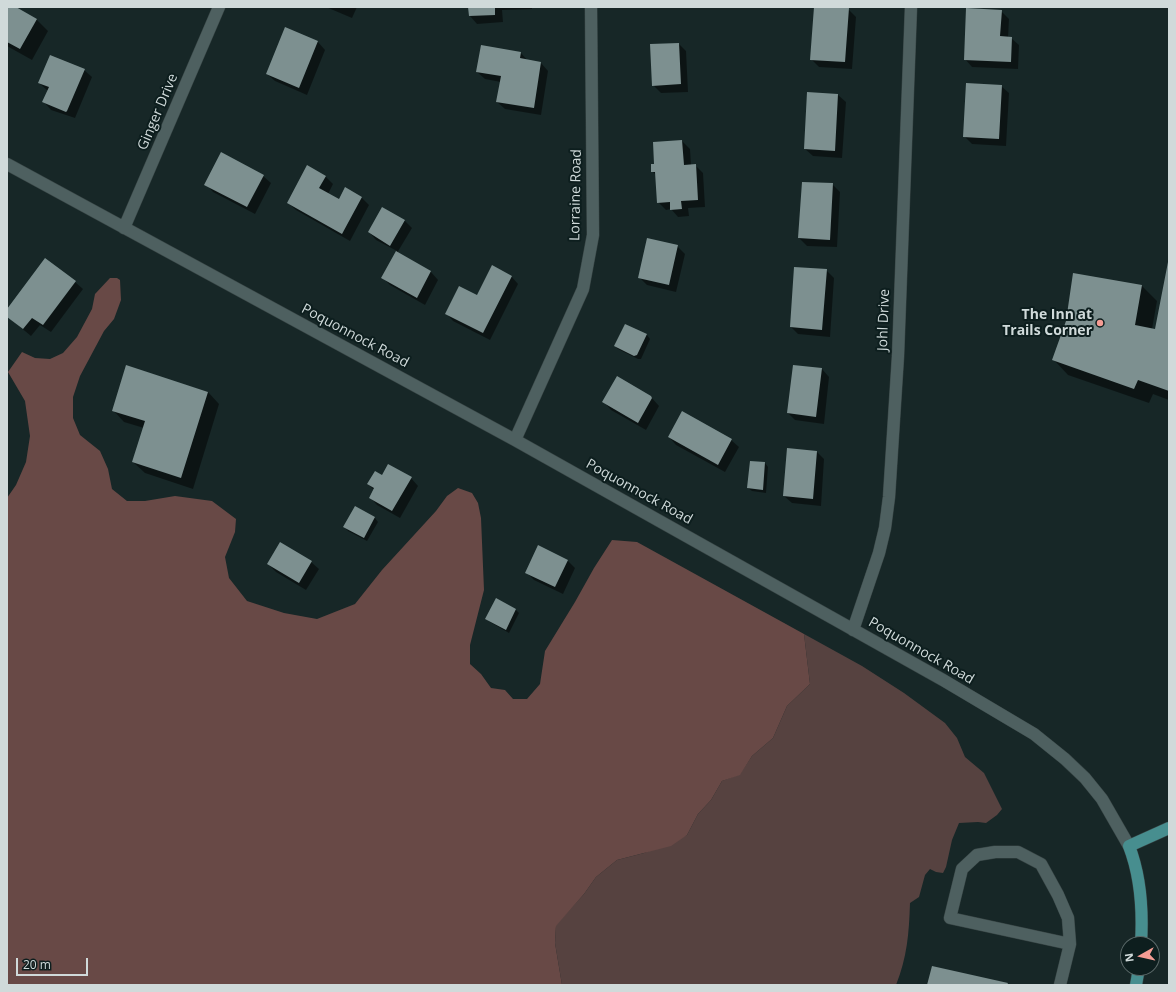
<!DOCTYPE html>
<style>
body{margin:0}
#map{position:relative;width:1176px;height:992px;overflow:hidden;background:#172727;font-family:"Open Sans",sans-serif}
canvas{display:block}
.frame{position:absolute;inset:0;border:8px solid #d0dada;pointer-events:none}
.north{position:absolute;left:1120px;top:936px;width:40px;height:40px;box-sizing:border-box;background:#0d1e1e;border:1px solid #5b6969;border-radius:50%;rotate:262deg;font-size:11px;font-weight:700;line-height:16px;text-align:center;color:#d0dada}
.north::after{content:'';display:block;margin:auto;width:14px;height:18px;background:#f59c94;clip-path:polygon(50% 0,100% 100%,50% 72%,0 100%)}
.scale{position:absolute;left:16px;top:958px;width:72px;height:18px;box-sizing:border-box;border:2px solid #d0dada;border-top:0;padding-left:5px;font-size:12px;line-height:14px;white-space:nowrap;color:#d0dada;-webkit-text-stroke:3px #0d1e1e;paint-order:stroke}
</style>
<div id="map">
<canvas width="1176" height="992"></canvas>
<div class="frame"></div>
<div class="north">N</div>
<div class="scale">20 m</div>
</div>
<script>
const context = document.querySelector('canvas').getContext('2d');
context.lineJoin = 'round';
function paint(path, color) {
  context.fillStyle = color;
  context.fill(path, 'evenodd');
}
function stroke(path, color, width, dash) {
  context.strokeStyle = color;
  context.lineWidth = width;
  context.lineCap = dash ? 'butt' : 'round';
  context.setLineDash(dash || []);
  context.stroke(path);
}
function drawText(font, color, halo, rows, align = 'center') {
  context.font = font + ' "Open Sans",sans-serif';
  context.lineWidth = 4;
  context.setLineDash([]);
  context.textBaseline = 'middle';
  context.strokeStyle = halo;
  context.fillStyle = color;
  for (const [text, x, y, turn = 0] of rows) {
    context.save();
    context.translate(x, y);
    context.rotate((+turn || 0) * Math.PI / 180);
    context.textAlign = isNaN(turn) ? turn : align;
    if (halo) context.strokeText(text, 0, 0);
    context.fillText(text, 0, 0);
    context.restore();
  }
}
paint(new Path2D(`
 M804,634l58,32 42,27 41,30 12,15 8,19 19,16 18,36 -5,6 -11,8 -8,-1 -19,1 -7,17 -6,27 -3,6 -7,-1 -6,-3 -5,6 -6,22 -9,6c-1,31 -3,54 -14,82h-334l-7,-42 1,-18 28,-31 12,-17 21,-17 27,-7 43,-18 11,-21 13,-14 11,-19 18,-7 12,-18 21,-18 14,-32 23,-22z`), '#564240');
paint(new Path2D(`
 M110,278h7l3,2 1,20 -7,19 -10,12 -24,45 -7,21v21l7,17 20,16 8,18 4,20 15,12h18l30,-5 37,5 24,18 -1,13 -10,25 4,21 18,23 37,12 33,6 38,-15 27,-34 54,-59 11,-15 11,-8 14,5 6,10 3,15 3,72 -14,55v19l11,10 10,14 14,2 8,9h14l13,-15 5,-33 30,-49 19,-34 18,-28 25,2 167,92 6,50 -23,22 -14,32 -21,18 -12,19 -18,6 -11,19 -13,14 -11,21 -16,11 -54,14 -21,17 -12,17 -28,32 -1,17 7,42h-555v-487l9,-13 10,-23 4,-26 -5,-35 -17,-29 14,-20 13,6 15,1 13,-6 14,-16 15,-28 3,-15z`), '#684946');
paint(new Path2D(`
 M7,7h7l23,13 11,11 -16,29 -25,-14z
 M326,7h31l-5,11z
 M469,7h63v2l-30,1 1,12 -26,2 -7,-8z
 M815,7l33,2 8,8 -4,52 -33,-2 -8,-8z
 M1001,11l8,8 -1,19h3l8,7 -1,24 -46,-2 -7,-8z
 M286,29l32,13 7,8 -18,45 -32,-14 -8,-7z
 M679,44l7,7 2,41 -27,1 -8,-8z
 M482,47l39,6 7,8 13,2 7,8 -7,44 -36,-6 -8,-7 4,-20 -16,-3 -8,-7z
 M84,70l8,7 -17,41 -24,-8 -7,-8 4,-11 -9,-8z
 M1001,86l8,7 -3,53 -34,-2 -8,-8z
 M808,93l30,2 8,7 -4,56 -29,-2 -8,-7z
 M682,141l8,8 1,16h4l8,8 2,34 -17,1 1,8 -11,1 -7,-8 -5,1 -8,-8 -1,-26 -5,-5 3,-7z
 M263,176l8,7 -16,31 -42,-22 -7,-8z
 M325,176l8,8 -5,10 11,7 23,-3 7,7 -19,36 -54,-31 -8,-7z
 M832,184l8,8 -3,55 -30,-1 -8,-8z
 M383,208l22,13 7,7 -15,25 34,19 7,8 -13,25 -35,-20 -8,-8 15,-26 -21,-11 -7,-8z
 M677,246l8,8 -9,38 -29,-7 -7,-7z
 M1169,264v136l-16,-6 -4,9 -81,-28 -14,-15 13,-39 7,-47 68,12 15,15 -5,28 4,1z
 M826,270l8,8 -4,59 -32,-3 -7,-7z
 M511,276l7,8 -28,56 -37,-19 -7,-8z
 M75,282l8,7 -32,43 -11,-7 -9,11 -24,-20v-5z
 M625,325l22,10 3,4 -9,20h-3l-20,-10 -3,-3z
 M126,367l82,25 11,12 -26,85 -48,-16 -12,-11 11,-34 -20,-6 -11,-12z
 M822,369l7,8 -5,47 -29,-4 -7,-7z
 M651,397l8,9 -13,24 -35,-20 -7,-8z
 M669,437l62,3 8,7 -14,25 -49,-27z
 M817,452l7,7 -3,47 -29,-3 -8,-7z
 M765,463l3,4 -2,26 -14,-2 -4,-3z
 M383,476l28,2 7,8 -18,32 -23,-13 -7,-8 4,-7 -6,-6z
 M355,508l20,10 3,4 -11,19 -19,-10 -4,-4z
 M539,546l29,15 7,7 -12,26 -29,-14 -8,-8z
 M311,562l8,7 -13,21 -30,-18 -8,-8z
 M496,599l20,11 3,3 -10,20 -19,-11 -4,-3z`), '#0007');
paint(new Path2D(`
 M7,7h9l21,12 -17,30 -13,-7z
 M468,7h27v8l-26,1z
 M814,7l35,1 -4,54 -35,-2z
 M966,8l36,2 -2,26 12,1 -1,25 -47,-2z
 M285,27l33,14 -19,47 -33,-14z
 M679,43l2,41 -29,2 -2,-42z
 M481,45l40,7 -1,6 21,4 -7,46 -38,-6 5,-26 -25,-4z
 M50,55l35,14 -18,42 -1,1 -24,-10 7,-15 -11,-4z
 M966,83l36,2 -3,54 -36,-2z
 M807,92l31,2 -3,57 -31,-2z
 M682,140l2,25 12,-1 2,36 -17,1 1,8 -12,1v-8l-13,1 -2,-31h-4v-8h3l-1,-22z
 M221,152l43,23 -17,32 -43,-22z
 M307,165l19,11 -7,12 20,11 6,-12 17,10 -20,37 -55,-31z
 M802,182l31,1 -3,57 -32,-2z
 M382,207l23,13 -15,26 -22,-14z
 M647,238l31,7 -9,40 -31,-7z
 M396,251l35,20 -14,27 -36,-20z
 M45,258l31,23 -33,44 -11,-7 -9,11 -16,-12v-8z
 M1168,262l1,129 -31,-11 -4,9 -82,-29 14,-39 7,-48 69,12 -7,40 20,4z
 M492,265l20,11 -29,57 -38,-19 14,-28 18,9z
 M794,267l33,2 -5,61 -32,-3z
 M625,324l22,10 -10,21 -3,1 -20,-10z
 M126,365l82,27 -27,86 -49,-16 13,-41 -33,-10z
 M793,365l29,3 -6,49 -29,-4z
 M617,376l34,20 1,2 -14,25 -36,-21z
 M682,411l50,28 -14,26 -50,-28z
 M787,448l30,3 -4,48 -30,-3z
 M750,461l15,1 -2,28 -16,-2z
 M388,464l24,13 -20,34 -23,-13 5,-10 -7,-4 8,-13 7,4z
 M355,506l20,11 -11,21 -21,-11z
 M280,542l32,19 -13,22 -32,-19z
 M538,545l30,15 -13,27 -30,-14z
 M496,598l20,11 -10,21 -21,-11z
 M932,966l76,17 -1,2h-80z`), '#7d9090');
const minor = new Path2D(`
 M7,164l508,276 428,240 91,54 31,25 20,19 17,21 27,47
 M124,228l95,-221
 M515,440l68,-151 10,-54 -2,-228
 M853,630l26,-77 6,-25 4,-31 9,-141 13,-349
 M1060,985l10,-41 -2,-26 -10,-23 -17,-31 -23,-12h-23l-18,3 -15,14 -12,49 120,26`);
const major = new Path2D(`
 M1141,944c2,-33 0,-67 -12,-98l40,-18
 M1136,985l3,-17`);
stroke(minor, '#384545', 13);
stroke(major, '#384545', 13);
stroke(minor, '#4e6060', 12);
stroke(major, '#478e8f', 12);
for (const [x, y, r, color] of [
 [1100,323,4,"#f59c94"]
]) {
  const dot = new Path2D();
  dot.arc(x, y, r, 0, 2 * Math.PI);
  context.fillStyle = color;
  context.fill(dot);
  stroke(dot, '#0d1e1e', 1.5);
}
drawText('14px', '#d0dada', '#0d1e1e', [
 ["Ginger Drive",158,112,-67],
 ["Lorraine Road",576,195,-89],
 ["Johl Drive",884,320,-88],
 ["Poquonnock Road",355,336,28],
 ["Poquonnock Road",639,492,29],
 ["Poquonnock Road",921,651,30]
]);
drawText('bold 14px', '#d0dada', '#0d1e1e', [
 ["The Inn at",1092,315],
 ["Trails Corner",1092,331]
], 'right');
</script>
